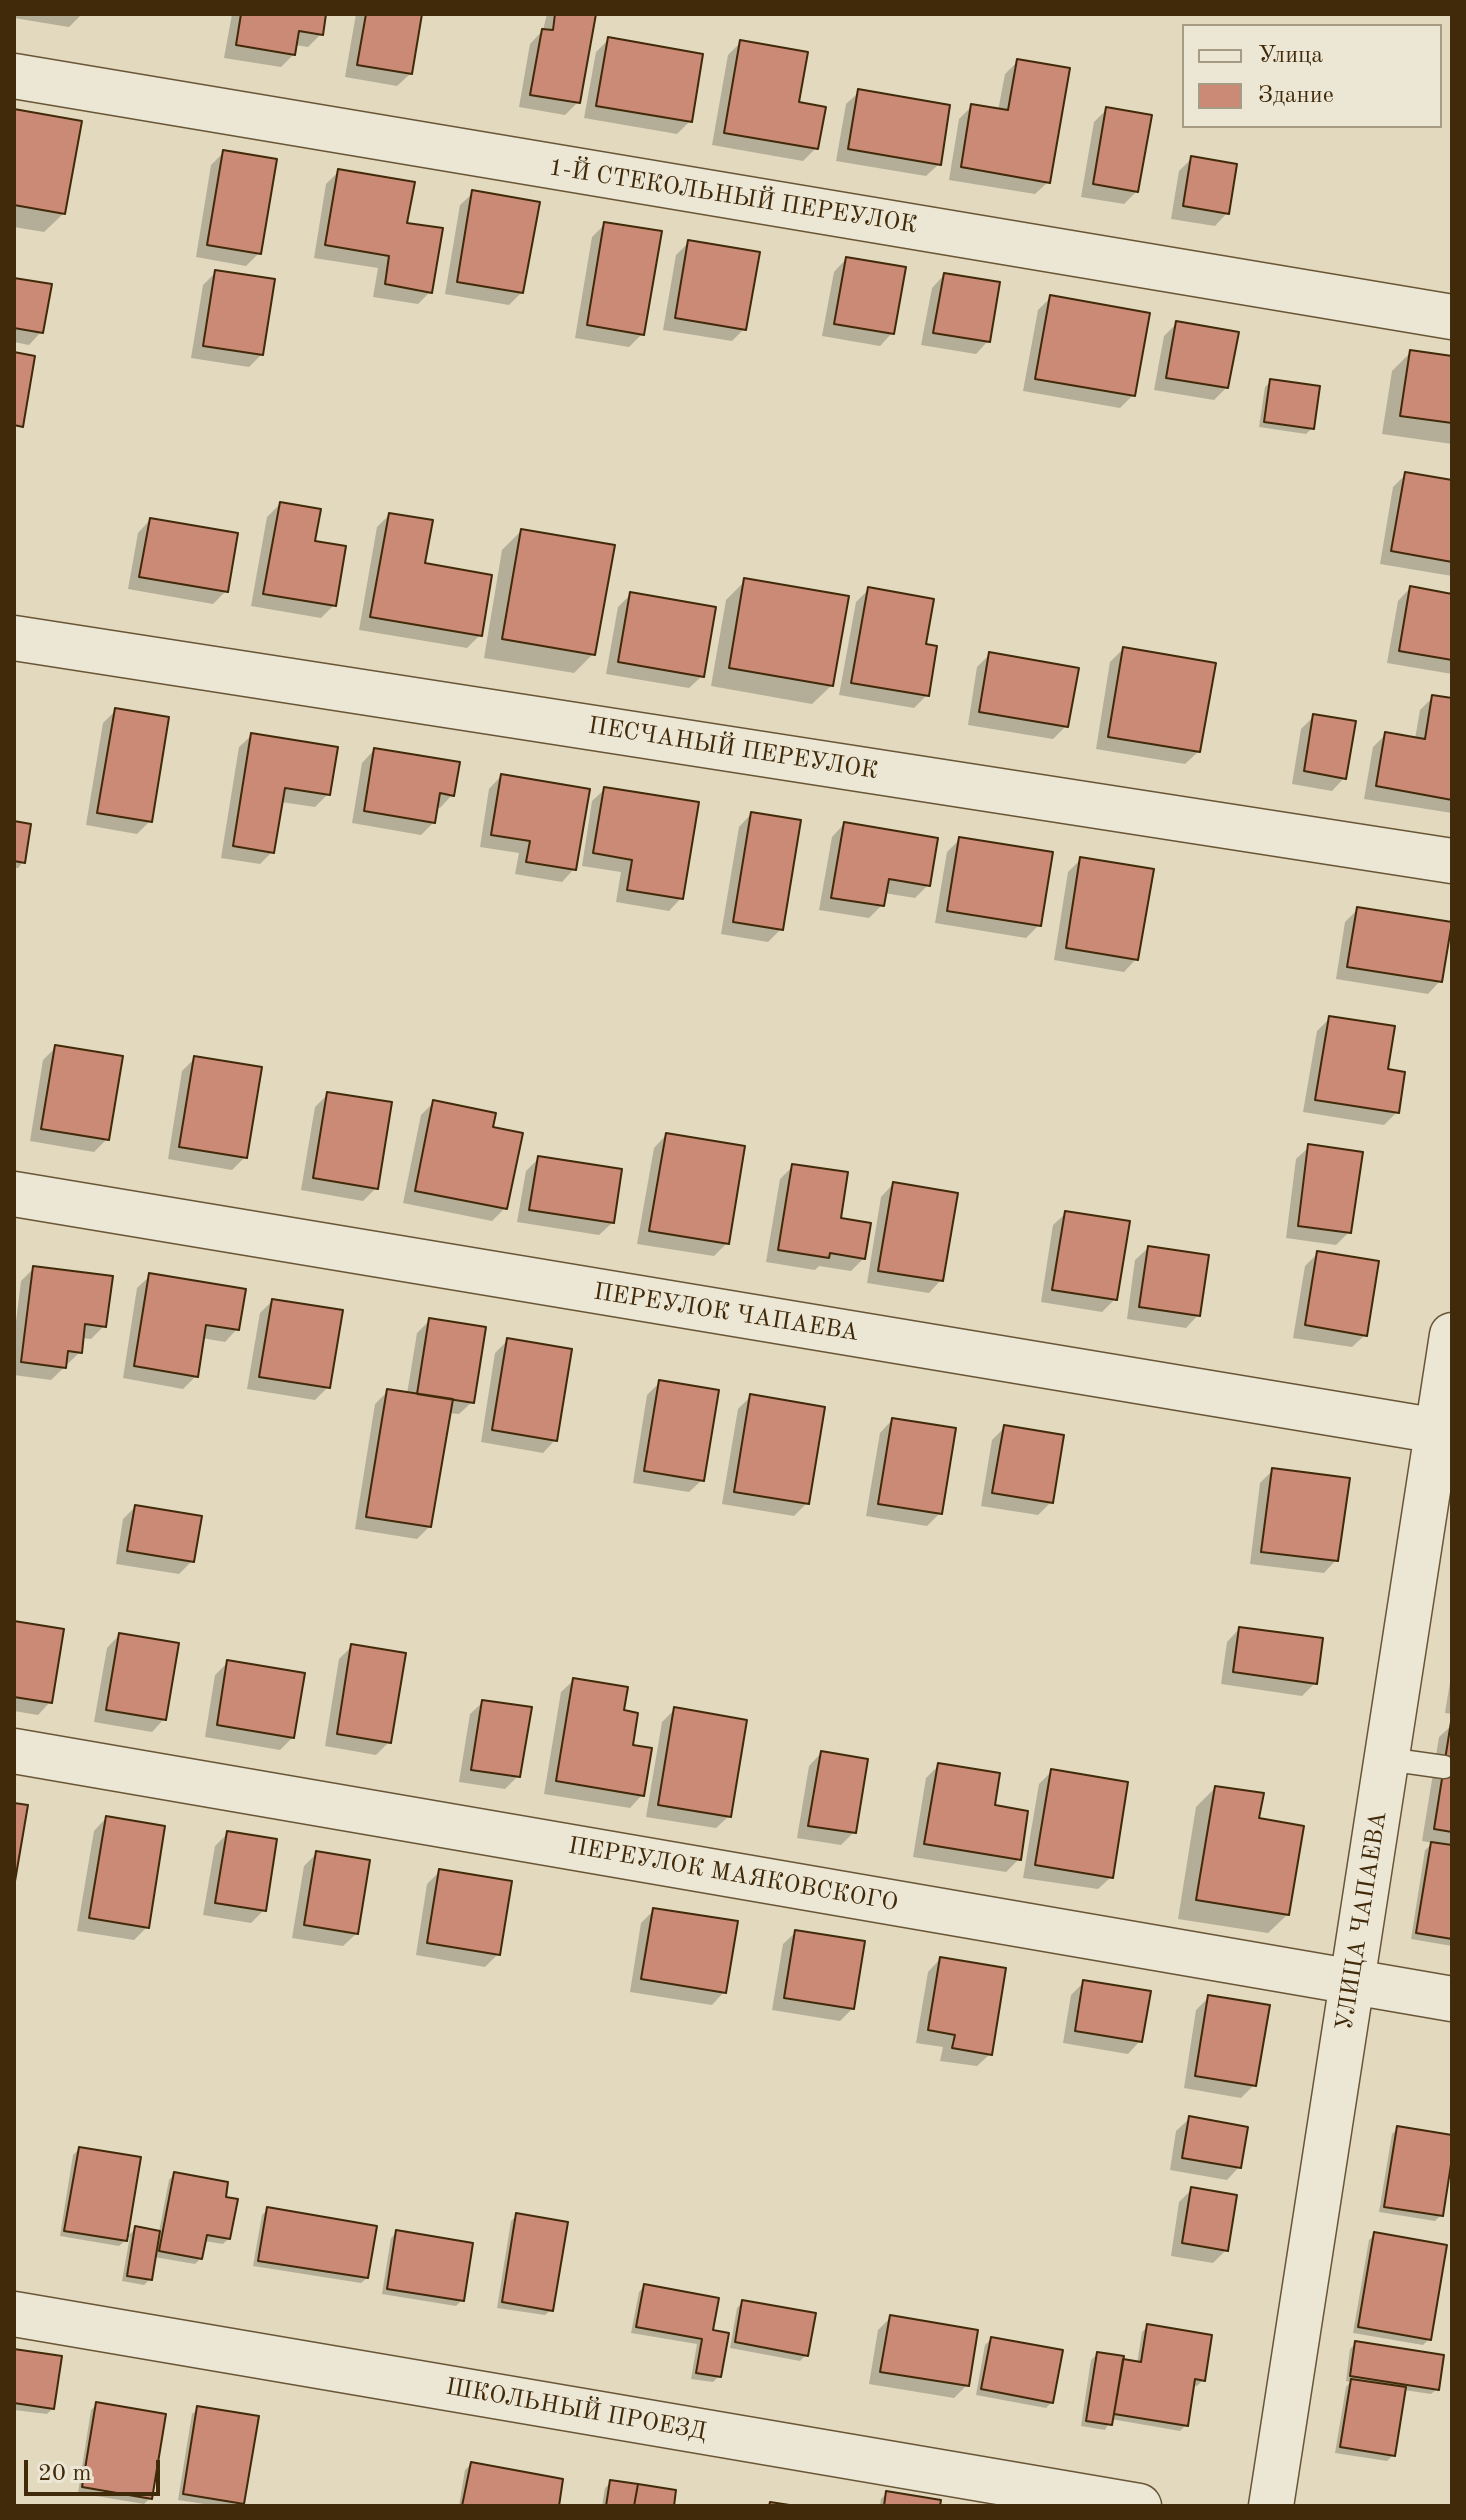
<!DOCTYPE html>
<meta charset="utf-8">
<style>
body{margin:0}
#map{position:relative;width:1466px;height:2520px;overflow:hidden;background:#e2d9be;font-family:"Old Standard TT",serif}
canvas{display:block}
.frame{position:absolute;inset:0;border:16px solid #412a09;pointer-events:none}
.legend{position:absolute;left:1182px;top:24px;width:260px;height:104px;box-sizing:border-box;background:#ece6d5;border:2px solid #a89b83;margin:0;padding:10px 14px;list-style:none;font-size:24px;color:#412a09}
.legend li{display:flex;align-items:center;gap:16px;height:40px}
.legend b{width:40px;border:2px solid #a89b83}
.scale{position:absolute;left:24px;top:2460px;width:136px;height:36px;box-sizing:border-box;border:4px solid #412a09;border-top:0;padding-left:10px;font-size:24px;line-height:28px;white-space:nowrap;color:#412a09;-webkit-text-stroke:6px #ece6d5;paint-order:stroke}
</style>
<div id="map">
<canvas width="1466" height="2520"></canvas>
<div class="frame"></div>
<ul class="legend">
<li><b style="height:10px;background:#ece6d5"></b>Улица</li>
<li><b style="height:22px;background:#cb8a76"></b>Здание</li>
</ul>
<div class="scale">20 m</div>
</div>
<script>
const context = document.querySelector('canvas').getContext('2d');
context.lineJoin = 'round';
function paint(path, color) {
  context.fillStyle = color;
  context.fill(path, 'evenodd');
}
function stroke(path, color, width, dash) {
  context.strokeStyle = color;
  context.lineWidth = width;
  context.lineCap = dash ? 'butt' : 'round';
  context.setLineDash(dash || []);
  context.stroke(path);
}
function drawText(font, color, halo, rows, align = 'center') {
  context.font = font + ' "Old Standard TT",serif';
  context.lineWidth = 7;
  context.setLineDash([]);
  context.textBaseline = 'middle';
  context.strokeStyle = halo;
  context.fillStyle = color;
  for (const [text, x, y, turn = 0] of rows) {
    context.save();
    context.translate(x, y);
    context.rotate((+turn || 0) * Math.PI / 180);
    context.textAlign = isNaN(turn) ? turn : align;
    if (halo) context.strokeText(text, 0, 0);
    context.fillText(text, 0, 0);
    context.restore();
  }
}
paint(new Path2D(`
 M14,14h68l-13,13 -55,-9z
 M232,14h92l-3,20 -13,13 -13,-2 -1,9 -13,13 -57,-9z
 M356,14h64l-10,60 -13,12 -52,-9z
 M547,14h47l-16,88 -13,13 -46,-8 11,-63 13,-14z
 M608,40l82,81 -13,13 -93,-16 12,-66z
 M741,42l56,62 19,44 -13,13 -91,-16 16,-90z
 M1018,61l30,121 -13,12 -86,-14 10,-61 13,-13 26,5 7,-37z
 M859,92l80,72 -13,12 -90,-15 10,-57z
 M1106,110l31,81 -13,13 -43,-7 13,-75z
 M14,111l50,102 -20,19 -30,-5z
 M224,152l35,101 -13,13 -50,-9 15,-92z
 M1192,158l35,55 -12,13 -44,-7 8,-48z
 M339,171l66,53 25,68 -12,12 -45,-7 5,-29 -64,-10 12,-74z
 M473,193l49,99 -13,13 -64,-11 15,-89z
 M605,224l37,110 -13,13 -54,-9 17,-101z
 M689,242l55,87 -12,12 -69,-11 13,-75z
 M846,259l46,74 -12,13 -58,-10 12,-64z
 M216,272l46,82 -13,13 -58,-9 12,-73z
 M944,275l44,66 -12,13 -55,-9 11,-57z
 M14,280l27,52 -12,13 -15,-3z
 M1051,297l82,98 -13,13 -97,-17 15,-81z
 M1177,323l50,64 -13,13 -60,-10 10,-54z
 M1411,352l41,6v86l-70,-10 10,-63z
 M1271,381l41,47 -6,6 -47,-7 6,-40z
 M1406,474l46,8v94l-72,-12 13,-77z
 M280,504l33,39 21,62 -13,13 -70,-12 16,-89z
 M389,515l34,50 57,70 -13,13 -108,-18 18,-103z
 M150,520l76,71 -13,13 -85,-15 10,-56z
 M521,531l72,123 -19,19 -90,-15 18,-108z
 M745,581l87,104 -20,19 -101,-18 15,-86z
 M1410,588l42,8v78l-65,-11 11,-62z
 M869,589l55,56 3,50 -13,13 -75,-13 17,-93z
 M631,594l71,82 -13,12 -83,-14 12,-67z
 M1123,649l75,103 -13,12 -89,-15 14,-87z
 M990,654l76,72 -13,13 -85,-14 9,-58z
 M1433,697l19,3v113l-88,-14 9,-52 13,-13 29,5 5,-29z
 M116,710l34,111 -13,13 -51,-9 17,-102z
 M1314,716l30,62 -12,13 -40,-7 9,-55z
 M252,735l76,59 -13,13 -34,-5 -9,50 -12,12 -39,-6 18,-111z
 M374,750l78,45 -12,13 -4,-1 -2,15 -13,13 -69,-12 10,-60z
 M501,776l73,93 -12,13 -47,-8 4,-21 -39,-6 9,-58z
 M605,789l76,109 -12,13 -53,-9 5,-30 -39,-6 10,-65z
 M751,814l30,115 -13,13 -47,-8 18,-107z
 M14,823l9,39 -5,6h-4z
 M844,824l84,61 -13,13 -31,-5 -2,12 -13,13 -50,-8 13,-73z
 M960,839l79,86 -13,13 -91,-15 12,-71z
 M1081,859l55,100 -12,13 -70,-12 14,-88z
 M1358,909l82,72 -12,13 -92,-15 9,-57z
 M1330,1018l67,94 -13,13 -81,-13 14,-81z
 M56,1047l51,92 -13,13 -64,-11 13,-81z
 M195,1058l50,99 -13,13 -64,-11 14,-88z
 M328,1094l48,94 -13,13 -62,-11 14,-83z
 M434,1102l57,26 14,80 -13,13 -89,-18 18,-88z
 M666,1135l61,108 -13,13 -77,-12 17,-96z
 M1309,1147l40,85 -13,13 -50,-7 10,-79z
 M539,1158l73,65 -13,12 -82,-13 9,-51z
 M793,1166l45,54 26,38 -13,13 -32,-5 -4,4 -49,-8 14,-83z
 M893,1184l48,96 -12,13 -62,-10 14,-86z
 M1066,1213l49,86 -13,13 -61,-10 12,-77z
 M1148,1248l50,67 -12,13 -59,-9 8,-59z
 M1318,1253l47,82 -13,12 -59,-9 12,-72z
 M34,1268l70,58 -13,13 -10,-1 -1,14 -29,28 -37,-5v-37l7,-57z
 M150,1276l87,53 -12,13 -23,-4 -6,38 -13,13 -60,-11 14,-90z
 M272,1301l56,86 -13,13 -68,-11 13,-76z
 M430,1320l42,82 -13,12 -10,-1 -19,113 -13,13 -62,-10 20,-125 13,-13 19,3 10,-61z
 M508,1340l47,100 -12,13 -62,-11 14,-89z
 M660,1382l42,98 -13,12 -56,-9 14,-88z
 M751,1396l56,107 -13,13 -72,-12 16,-95z
 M892,1420l48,93 -13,13 -61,-10 14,-83z
 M1005,1427l46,75 -13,13 -57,-9 11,-66z
 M1273,1470l63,90 -12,13 -74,-9 10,-81z
 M135,1507l57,54 -13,13 -63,-10 7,-45z
 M14,1623l36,79 -12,13 -24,-4z
 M1239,1629l76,54 -13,13 -81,-12 6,-42z
 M119,1635l45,84 -12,13 -58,-10 13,-74z
 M352,1646l37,96 -13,13 -51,-9 14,-87z
 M228,1662l65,75 -13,13 -75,-13 10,-62z
 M1452,1670v44l-7,-1z
 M574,1680l48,32 20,83 -12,13 -86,-14 17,-102z
 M483,1702l35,74 -13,13 -46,-7 11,-68z
 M675,1709l54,107 -13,12 -70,-11 16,-95z
 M1452,1725v221l-41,-7 14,-89 8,-7 -11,-2 17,-104z
 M821,1753l33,79 -13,13 -44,-7 12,-72z
 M939,1765l80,94 -13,13 -93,-15 13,-79z
 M1051,1772l60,105 -13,12 -75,-11 16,-94z
 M1215,1788l42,32 31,94 -20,19 -90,-14 18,-112z
 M106,1818l41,109 -13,13 -57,-9 17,-100z
 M228,1833l36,77 -13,13 -48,-8 12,-69z
 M317,1853l39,81 -13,12 -51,-8 12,-72z
 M440,1871l58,83 -13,13 -69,-12 11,-71z
 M654,1910l70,82 -12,13 -82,-13 11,-69z
 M796,1932l57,76 -13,13 -68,-11 11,-66z
 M940,1959l50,95 -13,12 -37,-5 3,-14 -27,-4 12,-71z
 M1084,1982l56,59 -12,13 -65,-11 8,-48z
 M1209,1997l45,88 -13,13 -57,-10 12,-78z
 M1189,2119l50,48 -12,13 -57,-10 6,-39z
 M1398,2128l54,9 -11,78 -6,6 -56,-9 13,-78z
 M79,2149l46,90 11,-11 23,4 10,-52 6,-6 48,25 6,39 -6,6 -19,-3 -3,17 -6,6 -41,-7 -4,22 -6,6 -22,-4 8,-45 -11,10 -59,-10 13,-81z
 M1192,2189l34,61 -13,13 -42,-7 8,-54z
 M268,2209l99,69 -6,5 -108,-17 9,-51z
 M517,2215l34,95 -6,5 -48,-7 14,-87z
 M397,2232l65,68 -6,6 -74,-12 9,-56z
 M1375,2234l54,105 -6,6 -70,-12 16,-93z
 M644,2286l67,46 8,44 -6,6 -22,-3 6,-35 -66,-11 8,-41z
 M743,2302l63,53 -6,6 -70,-13 7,-40z
 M891,2317l76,68 -13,13 -85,-14 9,-54z
 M1148,2326l55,54 -6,6 -5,-1 -6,40 -6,6 -69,-12 -6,11 -24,-4 10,-66 6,-6 40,10 5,-32z
 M991,2339l61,63 -6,6 -70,-13 9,-50z
 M1356,2343l81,46 -6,5 -27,-4 -11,65 -6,6 -52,-8 11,-66 4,-5 -4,-1 4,-32z
 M14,2351l39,57 -6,6 -33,-4z
 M97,2404l53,94 -6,6 -66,-11 13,-83z
 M198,2409l45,94 -3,3h-22l-40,-6 14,-86z
 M471,2464l86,42h-98l6,-36z
 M611,2482l61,24h-70l3,-18z
 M887,2493l51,13h-58l1,-7z`), '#0003');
const building = new Path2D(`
 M241,14h85l-3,21 -24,-4 -4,24 -59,-10z
 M366,14h56l-10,60 -55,-9z
 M555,14h41l-16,89 -50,-8 12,-66 11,1z
 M608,37l95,17 -11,68 -96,-16z
 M740,40l68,12 -9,50 27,5 -8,42 -94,-16z
 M1017,59l53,9 -20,115 -89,-16 10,-63 37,6z
 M858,89l92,16 -9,60 -93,-16z
 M1106,107l46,8 -14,77 -45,-8z
 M14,109l68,12 -17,93 -51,-9z
 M223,150l54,9 -16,95 -54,-9z
 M1191,156l46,8 -8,50 -46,-8z
 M338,169l77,13 -8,41 36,5 -11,65 -47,-9 4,-28 -64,-11z
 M472,190l68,12 -17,91 -66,-11z
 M604,222l58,9 -18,104 -57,-10z
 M688,240l72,12 -14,78 -71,-12z
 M846,257l60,10 -12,67 -60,-10z
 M215,270l60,9 -12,76 -60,-9z
 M944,273l56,9 -10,60 -57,-9z
 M14,278l38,6 -9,49 -29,-5z
 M1050,295l100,18 -15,83 -100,-17z
 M1176,321l63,11 -11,56 -62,-10z
 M1410,350l42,6v67l-52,-7z
 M14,352l21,4 -12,71 -9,-2z
 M1270,379l50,7 -6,43 -50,-7z
 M1405,472l47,8v82l-61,-11z
 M280,502l41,7 -6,32 31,5 -10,60 -73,-12z
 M389,513l44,7 -8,43 67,12 -10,61 -112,-19z
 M150,518l88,15 -10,59 -89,-15z
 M521,529l94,16 -20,110 -93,-16z
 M744,578l105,18 -16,90 -104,-18z
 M1410,586l42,8v66l-53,-9z
 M868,587l66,12 -8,45 11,2 -8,50 -78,-13z
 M630,592l86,15 -12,70 -86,-15z
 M1123,647l93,16 -16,89 -92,-15z
 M989,652l90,16 -11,59 -89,-15z
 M1432,695l20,3v102l-76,-14 9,-54 40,7z
 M115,708l54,9 -17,105 -55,-9z
 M1313,714l43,7 -10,58 -42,-8z
 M251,733l87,14 -8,48 -45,-7 -11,65 -41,-7z
 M374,748l86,14 -6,34 -14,-3 -5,30 -71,-12z
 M501,774l89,15 -14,81 -50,-8 4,-21 -39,-6z
 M604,787l95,15 -16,97 -56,-9 5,-30 -39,-7z
 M751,812l50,8 -18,110 -50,-8z
 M14,821l17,3 -6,39 -11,-2z
 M844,822l94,16 -8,48 -41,-7 -5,27 -53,-8z
 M959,837l94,15 -12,74 -94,-15z
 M1080,857l74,12 -16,91 -72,-12z
 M1357,907l95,15 -10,60 -95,-15z
 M1329,1016l66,10 -7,43 17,3 -6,41 -84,-13z
 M55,1045l68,11 -14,84 -68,-11z
 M194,1056l68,11 -15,91 -68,-11z
 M327,1092l65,10 -14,87 -65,-11z
 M433,1100l63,13 -3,14 30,6 -16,76 -92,-18z
 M666,1133l79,13 -16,98 -80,-13z
 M1308,1144l55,8 -12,81 -53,-7z
 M538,1156l84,13 -8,54 -85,-13z
 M792,1164l56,8 -7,46 30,5 -6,36 -35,-6 -1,5 -51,-8z
 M893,1182l65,11 -15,88 -65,-10z
 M1065,1211l65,10 -13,79 -65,-10z
 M1148,1246l61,9 -9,61 -61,-9z
 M1317,1251l62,10 -12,75 -62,-11z
 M33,1266l80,10 -7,51 -21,-3 -3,29 -14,-2 -2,17 -45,-6z
 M149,1273l97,16 -7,41 -33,-5 -8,52 -64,-11z
 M272,1299l71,11 -13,78 -71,-11z
 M429,1318l57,9 -12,76 -57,-9z
 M507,1338l65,11 -15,92 -65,-11z
 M659,1380l60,10 -15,91 -60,-10z
 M387,1389l66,10 -22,128 -65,-10z
 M750,1394l75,13 -16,97 -75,-12z
 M892,1418l64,10 -14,86 -64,-10z
 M1004,1425l60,10 -11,68 -61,-10z
 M1272,1468l78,10 -12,83 -77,-9z
 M135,1505l67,11 -8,46 -67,-11z
 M14,1621l50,8 -12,74 -38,-6z
 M1239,1627l84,11 -6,46 -84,-12z
 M119,1633l60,10 -13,77 -60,-10z
 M351,1644l55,9 -15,90 -54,-9z
 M227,1660l78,13 -11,65 -77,-13z
 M573,1678l55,9 -4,23 14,3 -5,32 19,3 -8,48 -88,-15z
 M482,1700l50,7 -12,70 -49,-7z
 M674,1707l73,13 -16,97 -73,-12z
 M1451,1722l1,1v109l-18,-3z
 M821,1751l47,8 -12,74 -48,-7z
 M938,1763l62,10 -5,32 33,6 -7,49 -97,-16z
 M1051,1769l77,13 -15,96 -78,-13z
 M1215,1786l49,7 -5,25 45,8 -15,89 -93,-15z
 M14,1803l14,2 -14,82z
 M106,1816l59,10 -16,102 -60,-10z
 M227,1831l50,8 -11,72 -51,-8z
 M1431,1842l21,3v94l-36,-6z
 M316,1851l54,9 -12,74 -54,-9z
 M439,1869l73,12 -12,74 -73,-12z
 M653,1908l85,13 -12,72 -85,-14z
 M795,1930l70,11 -11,68 -70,-11z
 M940,1957l66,11 -14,87 -40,-7 3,-13 -27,-5z
 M1083,1980l68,11 -9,51 -67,-11z
 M1208,1995l62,10 -14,81 -61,-10z
 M1189,2116l59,11 -7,41 -59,-10z
 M1397,2126l55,9v23l-9,58 -59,-9z
 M79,2147l62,10 -14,84 -63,-10z
 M174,2172l54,10 -2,15 12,2 -8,40 -23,-4 -5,24 -43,-8z
 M1191,2187l46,8 -9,56 -46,-8z
 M267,2207l110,19 -9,52 -110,-17z
 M516,2213l52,9 -15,89 -51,-9z
 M135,2226l25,5 -8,49 -25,-4z
 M396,2230l77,13 -9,58 -77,-12z
 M1374,2232l73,13 -16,95 -73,-13z
 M644,2284l75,14 -6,32 16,3 -8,44 -25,-4 6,-34 -66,-12z
 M742,2300l74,13 -8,43 -73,-14z
 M890,2315l88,15 -9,56 -89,-14z
 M1147,2324l65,11 -7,46 -10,-2 -7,47 -74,-12 9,-55 18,3z
 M991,2337l72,13 -10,53 -72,-14z
 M1355,2341l89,14 -5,35 -89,-14z
 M14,2349l48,7 -8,53 -40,-6z
 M1097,2352l27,4 -12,69 -26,-4z
 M1351,2379l55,8 -11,69 -55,-9z
 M96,2402l70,12 -14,85 -70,-12z
 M197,2406l62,10 -15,88 -61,-10z
 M471,2462l92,17 -4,27h-97z
 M610,2480l28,4 -4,22h-28z
 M638,2484l38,6 -2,16h-40z
 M886,2491l55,9 -1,6h-56z
 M770,2502l26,4h-27z`);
paint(building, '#cb8a76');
stroke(building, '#412a09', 2);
const lane = new Path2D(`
 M1387,1759l57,8`);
const street = new Path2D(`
 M14,76l1438,241
 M14,638l1438,223
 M14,1194l1424,237
 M14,1751l1438,248
 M14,2314l1125,192
 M1271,2506l181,-1171`);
stroke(lane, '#695636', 25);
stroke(street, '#695636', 47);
stroke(lane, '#ece6d5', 22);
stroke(street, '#ece6d5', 44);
drawText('24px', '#412a09', '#ece6d5', [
 ["1-Й СТЕКОЛЬНЫЙ ПЕРЕУЛОК",733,197,9],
 ["ПЕСЧАНЫЙ ПЕРЕУЛОК",733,749,9],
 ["ПЕРЕУЛОК ЧАПАЕВА",726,1313,9],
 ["ПЕРЕУЛОК МАЯКОВСКОГО",733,1875,10],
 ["УЛИЦА ЧАПАЕВА",1362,1921,-81],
 ["ШКОЛЬНЫЙ ПРОЕЗД",576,2410,10]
]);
</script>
